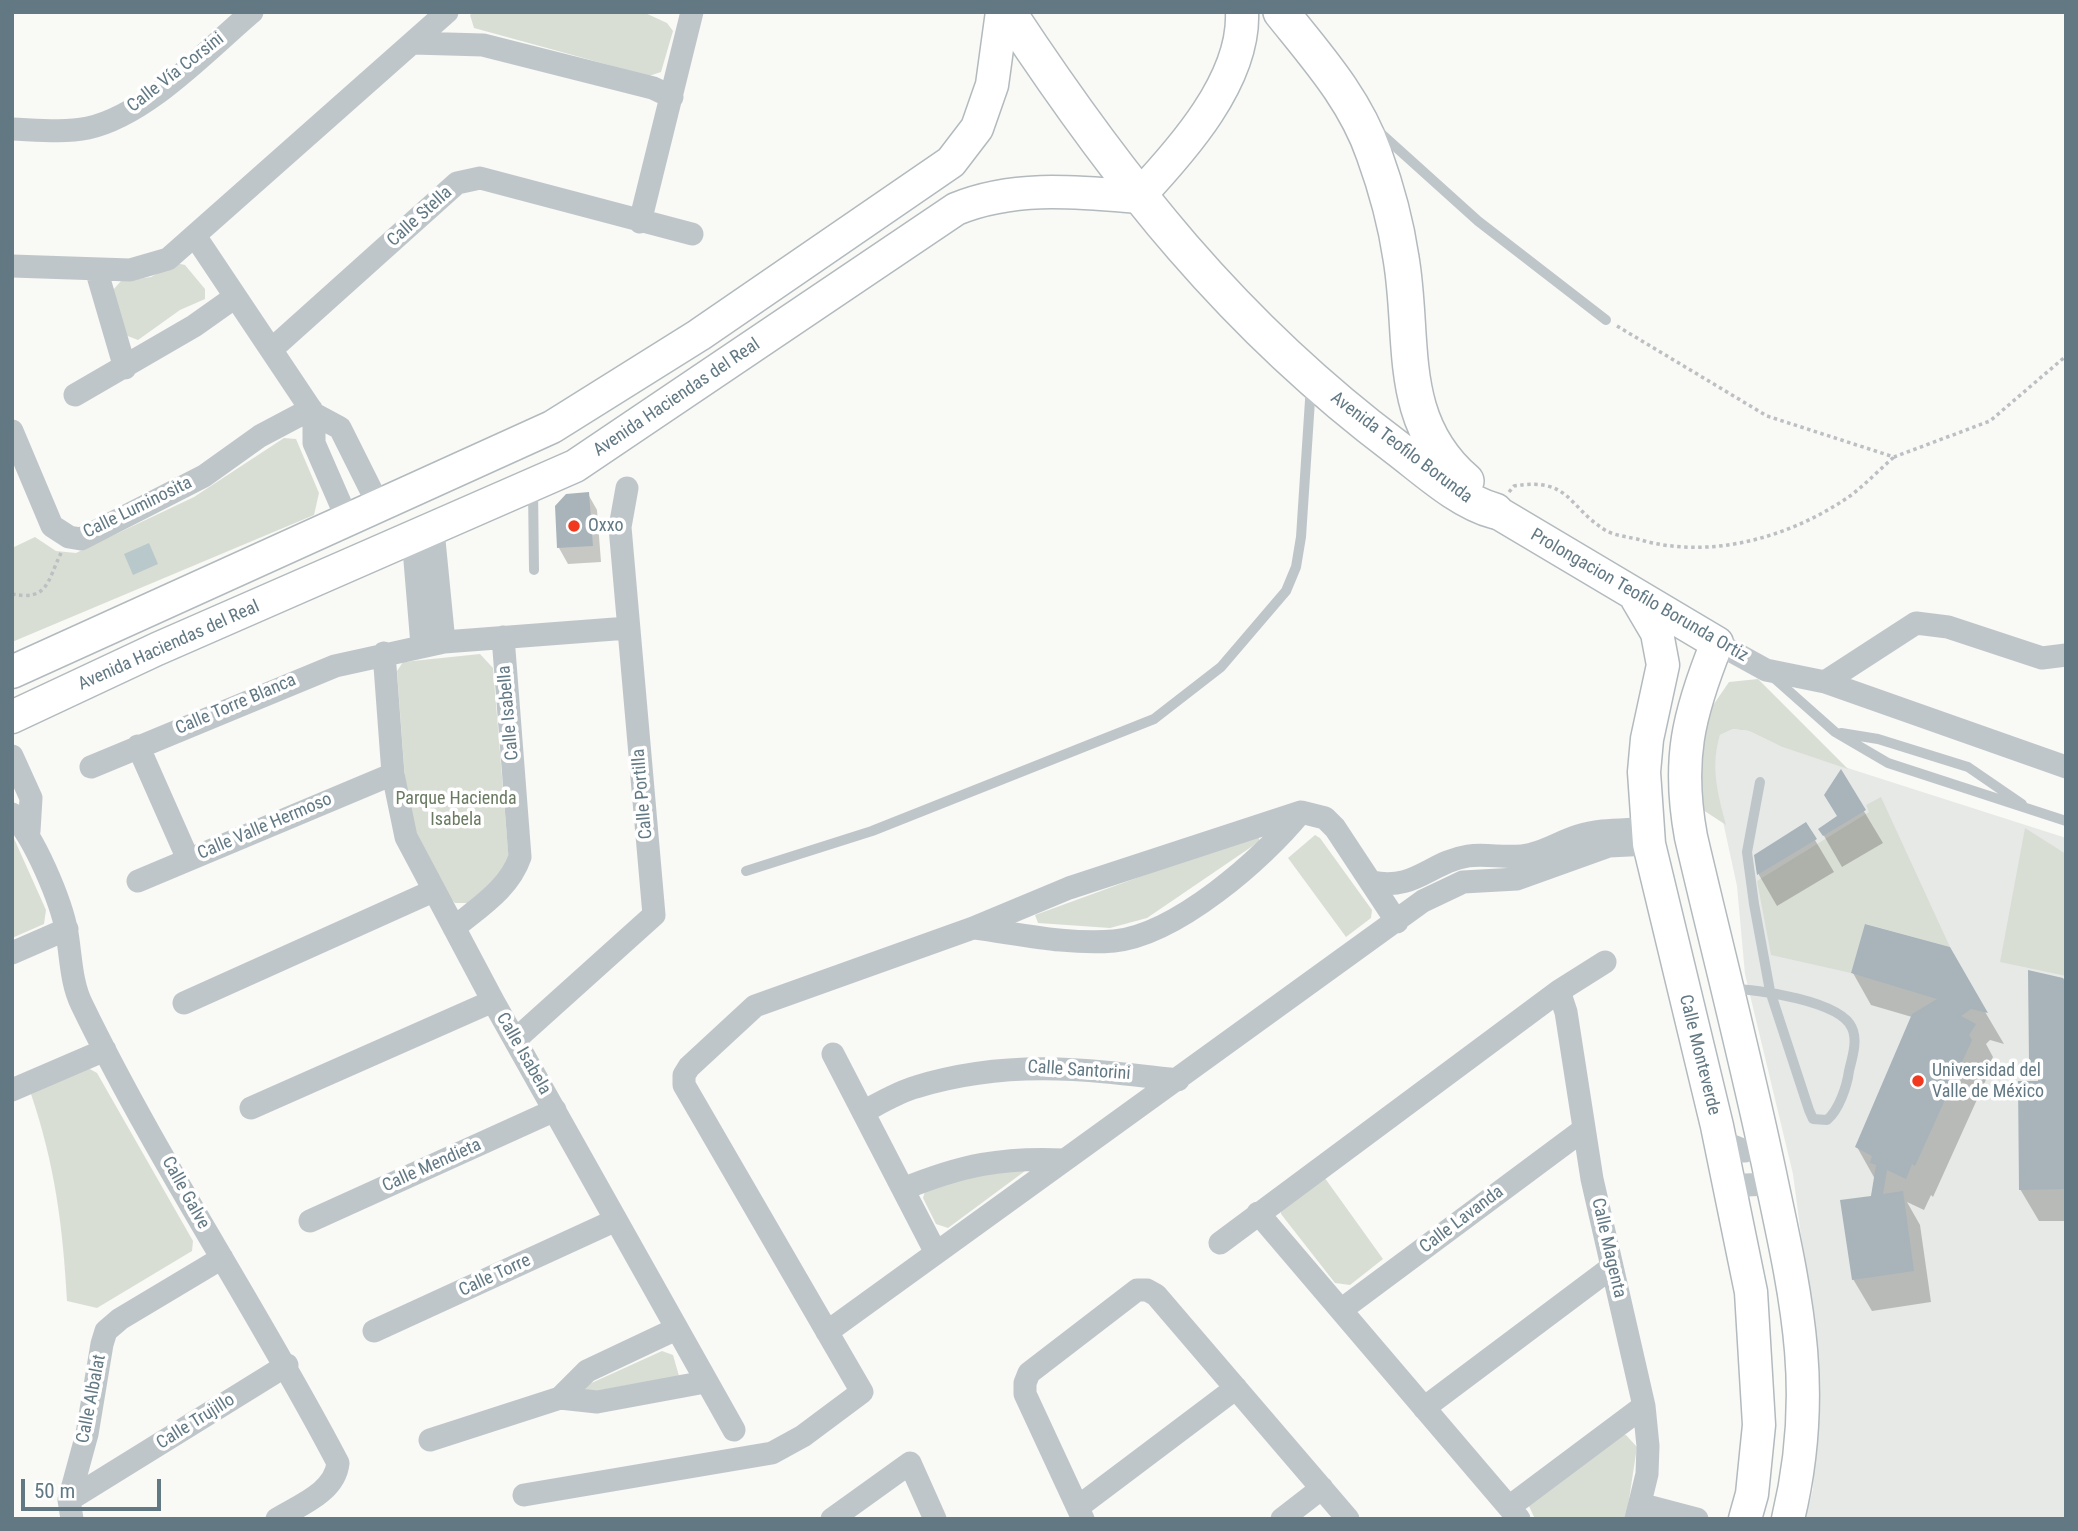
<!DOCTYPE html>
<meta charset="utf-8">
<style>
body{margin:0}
#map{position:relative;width:2078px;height:1531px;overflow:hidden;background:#f9f9f6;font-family:"Roboto Condensed",sans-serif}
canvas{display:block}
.frame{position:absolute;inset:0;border:14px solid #627984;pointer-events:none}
.scale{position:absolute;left:21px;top:1479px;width:140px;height:32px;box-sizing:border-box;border:4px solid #627984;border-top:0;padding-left:9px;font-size:21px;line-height:24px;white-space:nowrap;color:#627984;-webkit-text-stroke:5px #fff;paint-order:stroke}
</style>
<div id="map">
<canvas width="2078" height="1531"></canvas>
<div class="frame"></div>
<div class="scale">50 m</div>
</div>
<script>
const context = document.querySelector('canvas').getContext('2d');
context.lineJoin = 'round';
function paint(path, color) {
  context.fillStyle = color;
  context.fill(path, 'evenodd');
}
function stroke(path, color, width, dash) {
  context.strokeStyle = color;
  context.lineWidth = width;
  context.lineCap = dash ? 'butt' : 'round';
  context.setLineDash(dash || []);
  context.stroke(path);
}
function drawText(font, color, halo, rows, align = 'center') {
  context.font = font + ' "Roboto Condensed",sans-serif';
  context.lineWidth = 7;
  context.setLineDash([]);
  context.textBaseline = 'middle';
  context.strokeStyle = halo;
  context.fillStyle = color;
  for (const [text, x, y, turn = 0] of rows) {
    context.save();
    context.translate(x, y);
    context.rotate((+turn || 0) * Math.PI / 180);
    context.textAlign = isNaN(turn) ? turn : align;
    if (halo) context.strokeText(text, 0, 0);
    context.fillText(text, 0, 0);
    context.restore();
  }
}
paint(new Path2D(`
 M1733,729l16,2 33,16 284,91v681h-261l8,-30 4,-132 -24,-183 -48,-200 -8,-88 -23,-106v-28l6,-17z`), '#e7e9e7');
paint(new Path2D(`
 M473,12h170l24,11 6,8 -12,41 -12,4 -175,-48 -4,-13z
 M176,263l9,2 20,24v10l-25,11 -42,30 -13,-5 -12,-45 8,-9 30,-4z
 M284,438l12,1 23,54 -5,22 -302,127v-94l23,-11 21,14 20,2 118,-56z
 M480,654l13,14 16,193 -6,12 -32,30h-16l-15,-16 -32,-66 -11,-150 6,-9z
 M1758,679l90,90 -66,-22 -33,-16 -16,-2 -13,6c-10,32 -2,59 6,90l-23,-15 -3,-47 7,-49 22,-32z
 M1881,797l69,150 -84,-23 -15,49 -80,-18 -14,-74 112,-69 -3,-7z
 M2025,828l41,26v122l-66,-14z
 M12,834l34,76 -2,14 -32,14z
 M1257,834l3,7 -113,77 -37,10 -72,-5 -3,-8z
 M1315,835l5,3 52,72 -1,8 -25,19 -58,-79z
 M88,1068l9,5 96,168 -1,10 -95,57 -30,-7c-4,-74 -12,-136 -36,-207z
 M1020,1164l5,7 -77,57 -12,-4 -13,-26 3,-10z
 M1322,1174l61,85 -33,26 -15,-2 -54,-69v-10z
 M662,1351l11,4 6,21 -95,17 3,-8z
 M1617,1435h9l11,12 -11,72h-91l-7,-15z`), '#d9ded5');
paint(new Path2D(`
 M149,543l9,21 -25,11 -9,-21z`), '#b8c8cb');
paint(new Path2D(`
 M588,494l9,16 4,52 -33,2 -9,-16z
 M1841,773l42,70 -41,24 -22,-38 18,-13z
 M1806,825l28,47 -57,34 -18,-31 -4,-20z
 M1948,949l56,95 -14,-4 -4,4 7,13 -6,11 2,5 -56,124 -2,-2 -7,15 -17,-8 13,23 11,77 -59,9 -19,-32 22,-100 -18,-32 55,-130 -41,-12 -18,-32z
 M2066,986v235h-27l-19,-32 20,-106 -9,-20z`), '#0003');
paint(new Path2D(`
 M589,492l4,54 -36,2 -2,-42 11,-12z
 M1841,769l25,41 -43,26 -5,-7 19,-13 -13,-21z
 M1806,822l11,17 -60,36 -3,-20z
 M1865,924l85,23 38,66 -17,-4 -10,7 15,8 -7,11 3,5 -57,126 -3,-2 -6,15 -19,-9 -4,24 20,-3 11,80 -62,9 -12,-80 31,-4 5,-31 -6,-2 2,-7 -17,-9 57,-133 25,-15 -86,-26z
 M2028,970l35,8 3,5v206l-47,1 -1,-109h20v-17l-9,-1z`), '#a8b4b9');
const secondary = new Path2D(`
 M1495,511l222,132c-29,72 -40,118 -26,194 27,116 57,230 81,346 26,121 46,212 16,336
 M1637,599l20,34 6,32 -16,74 -3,33 5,72 68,282 34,166 8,133 -7,69 -7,25
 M12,672l540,-245 147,-92 252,-173 26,-34 15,-43 10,-73
 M12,717l145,-68 418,-183 381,-257c59,-24 121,-17 182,-12 44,-47 107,-117 104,-185`);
const primary = new Path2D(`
 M1008,12c112,170 225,313 389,436 29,22 62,53 98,63
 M1281,12c36,45 74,87 93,142 12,33 22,70 27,104 14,82 -6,162 65,223`);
stroke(secondary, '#b2babe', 35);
stroke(primary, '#b3babe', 38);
stroke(new Path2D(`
 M1617,326l150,90 127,41 96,-36 76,-65
 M1509,492l5,-6c56,-9 53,20 91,44 10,6 25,7 36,10 70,20 150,-3 209,-44 16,-12 30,-27 44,-39
 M12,594c36,7 35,-12 49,-41`), '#bcc0c3', 3.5, [3.5, 3.5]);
stroke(new Path2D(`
 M1377,130l101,91 128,99
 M533,489l1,81
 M1773,677l62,55 53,31 178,58
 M1841,733l37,6 90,28 54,37
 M746,871l126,-40 282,-112 67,-52 65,-76 10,-24 5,-30 10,-152
 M1731,989c26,0 110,12 121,39 6,13 0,30 -3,43 -2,15 -10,39 -22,49l-14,-1 -4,-9 -39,-119 -16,-87 -7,-52 13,-70`), '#bfc6c9', 10);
stroke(new Path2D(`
 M413,43l70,2 170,43 19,9
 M12,129c25,1 52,4 76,-1 59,-13 119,-78 164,-116
 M640,222l52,-210
 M195,236l119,178 26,14 39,78
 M12,266l118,4 38,-11 279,-247
 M96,269l29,99
 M272,349l185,-166 23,-5 212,56
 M75,395l119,-69 41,-29
 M314,414v29l34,78
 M12,431l40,95 17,11 12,2 123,-63 56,-40 51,-27
 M433,530l11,112
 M413,537l9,108
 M1717,643l49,27 59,12 241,85
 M384,653l9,121 13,63 87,164 241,429
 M1825,682l91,-59 32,4 94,31 24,-3
 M138,746l50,113
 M12,756l19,42 -2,33
 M91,767l244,-101 109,-24 184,-14
 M12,814c22,23 49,86 55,119 4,24 4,50 15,72 76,157 175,303 256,458 -3,29 -38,42 -61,56
 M138,881l255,-107
 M1372,882c43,9 58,-20 96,-26 21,-3 43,4 64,-2 16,-4 30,-13 46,-18 19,-6 38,-6 58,-7
 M454,928c25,-21 55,-39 66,-71l-17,-220
 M975,928c45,6 94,17 139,13 62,-6 149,-82 187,-129
 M12,953l55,-24
 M1559,991l7,21 26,167 52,227 4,40 -1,28 -11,45
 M184,1003l249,-112
 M515,1040l139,-125 -34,-388 7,-39
 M833,1054l103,199
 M12,1090l93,-40
 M251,1108l242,-107
 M863,1112c17,-9 35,-20 53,-25 92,-28 169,-18 262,-7
 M1720,1141l25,10 12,-6 6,-10
 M903,1189c59,-24 99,-32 162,-29
 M1732,1198l13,-13 27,-1
 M1258,1213l261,306
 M310,1221l245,-111
 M1220,1243l339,-252 46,-29
 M1341,1310l242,-180
 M374,1331l242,-111
 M827,1332l596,-431 40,-19 54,-3 92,-33 40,-2
 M560,1398l37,4 108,-20
 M1424,1408l188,-141
 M430,1440l130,-42 27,-27 89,-42
 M524,1495l248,-42 31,-17 59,-44 -178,-307v-10l5,-8 66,-61 218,-78 96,-40 232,-76 24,6 10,10 62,94
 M69,1500l218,-135
 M1640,1504l57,15
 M1078,1507l158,-119
 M1509,1507l135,-101
 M72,1519l-3,-19 18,-66 15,-90 4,-13 14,-12 102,-61
 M832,1519l78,-56 25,56
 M1083,1519l-58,-125v-11l4,-10 108,-83h10l9,5 192,224
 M1282,1519l40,-31`), '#bfc6c9', 23);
stroke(secondary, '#fff', 32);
stroke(primary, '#fff', 35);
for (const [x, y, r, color] of [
 [574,526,7,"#f0391f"],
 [1918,1081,7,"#f0391f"]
]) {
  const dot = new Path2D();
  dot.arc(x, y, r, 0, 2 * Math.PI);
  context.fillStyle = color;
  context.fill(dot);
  stroke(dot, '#fff', 2.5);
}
drawText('18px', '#627984', '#fff', [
 ["Calle Vía Corsini",176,73,-38],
 ["Calle Stella",420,217,-42],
 ["Avenida Haciendas del Real",677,398,-34],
 ["Avenida Teofilo Borunda",1401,448,37],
 ["Calle Luminosita",138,508,-26],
 ["Prolongacion Teofilo Borunda Ortiz",1639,596,30],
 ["Avenida Haciendas del Real",169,646,-24],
 ["Calle Torre Blanca",236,705,-23],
 ["Calle Isabella",509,713,-95],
 ["Calle Portilla",643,794,-95],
 ["Calle Valle Hermoso",265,827,-23],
 ["Calle Isabela",523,1054,60],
 ["Calle Monteverde",1699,1055,76],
 ["Calle Santorini",1079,1071,4],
 ["Calle Mendieta",432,1166,-24],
 ["Calle Galve",185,1193,61],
 ["Calle Lavanda",1462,1220,-37],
 ["Calle Magenta",1608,1248,77],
 ["Calle Torre",495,1276,-25],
 ["Calle Albalat",92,1399,-79],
 ["Calle Trujillo",196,1422,-32]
]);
drawText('18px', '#627984', '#fff', [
 ["Oxxo",588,526],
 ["Universidad del",1932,1071],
 ["Valle de México",1932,1092]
], 'left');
drawText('18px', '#697a61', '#fff', [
 ["Parque Hacienda",456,799],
 ["Isabela",456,820]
]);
</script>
